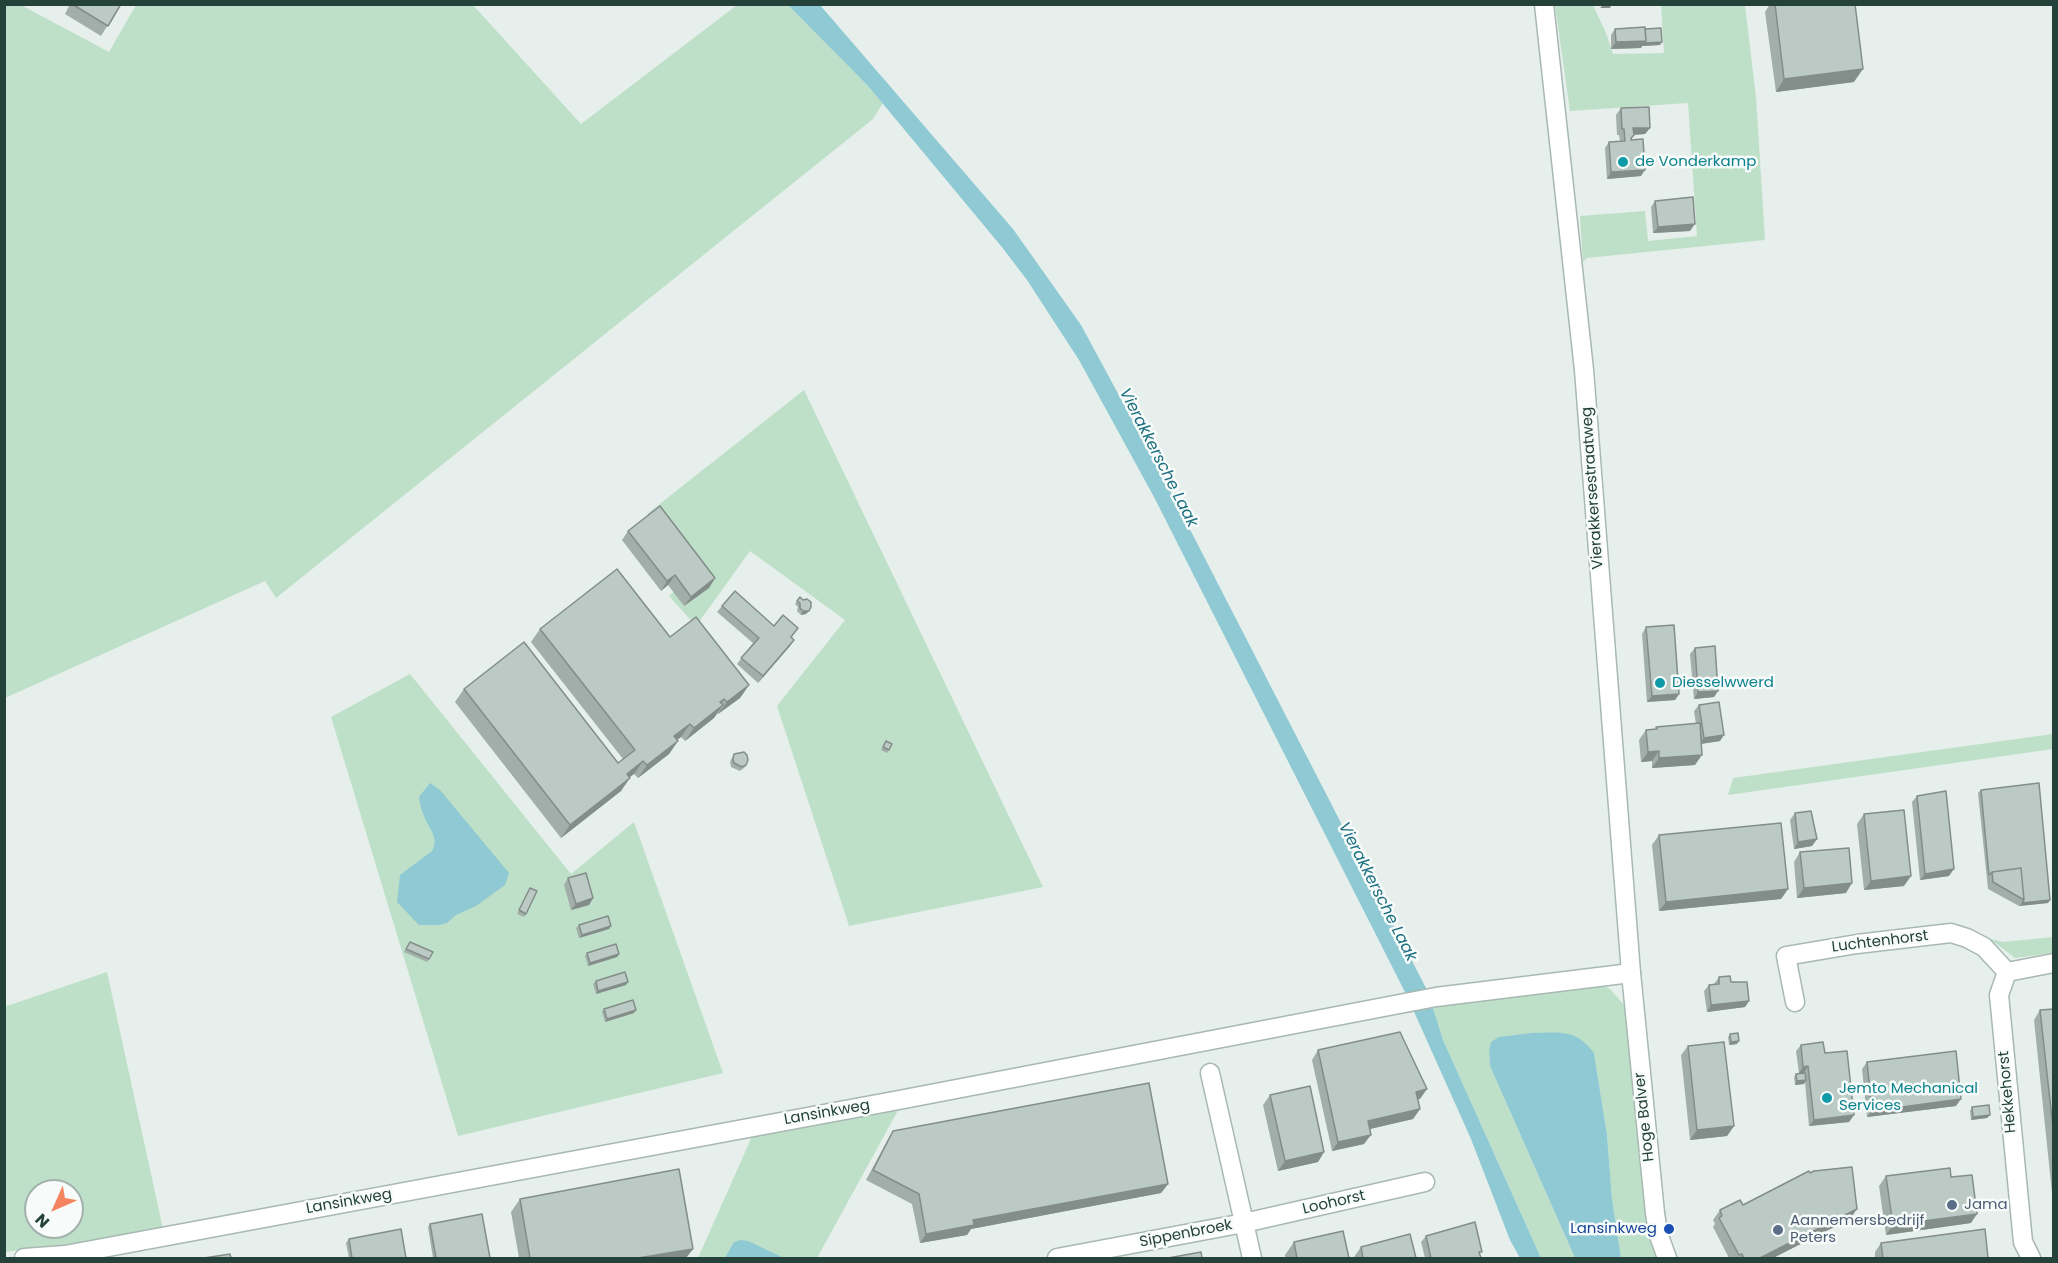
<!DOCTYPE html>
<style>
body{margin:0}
#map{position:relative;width:2058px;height:1263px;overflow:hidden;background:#e6efeb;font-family:Poppins,sans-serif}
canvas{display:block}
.frame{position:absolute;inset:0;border:6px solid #24423a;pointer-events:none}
.north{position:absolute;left:24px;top:1179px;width:60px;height:60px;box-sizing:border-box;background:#f7fbf9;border:2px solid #a3b1ad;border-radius:50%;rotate:225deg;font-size:16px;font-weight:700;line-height:24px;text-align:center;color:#24423a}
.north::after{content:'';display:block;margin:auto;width:21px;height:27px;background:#f4845f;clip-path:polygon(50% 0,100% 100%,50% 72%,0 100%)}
</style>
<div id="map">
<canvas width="2058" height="1263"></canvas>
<div class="frame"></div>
<div class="north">N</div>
</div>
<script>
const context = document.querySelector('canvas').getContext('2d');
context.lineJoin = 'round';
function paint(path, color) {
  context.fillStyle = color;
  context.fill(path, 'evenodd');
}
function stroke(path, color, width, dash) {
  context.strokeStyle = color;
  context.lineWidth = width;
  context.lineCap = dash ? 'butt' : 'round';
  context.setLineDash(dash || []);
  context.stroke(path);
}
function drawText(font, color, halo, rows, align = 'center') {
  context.font = font + ' Poppins,sans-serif';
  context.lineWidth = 5;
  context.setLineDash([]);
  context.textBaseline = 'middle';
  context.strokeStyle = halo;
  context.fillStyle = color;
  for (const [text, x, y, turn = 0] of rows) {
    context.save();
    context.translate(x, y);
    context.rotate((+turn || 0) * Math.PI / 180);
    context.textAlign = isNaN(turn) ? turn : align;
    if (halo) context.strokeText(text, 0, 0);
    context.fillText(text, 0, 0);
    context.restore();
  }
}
paint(new Path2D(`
 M4,5h17l88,47 27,-47h337l108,119 156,-119h51l81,82 14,16 -10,16 -597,479 -11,-17 -260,117z
 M1555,5h38l13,28 7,21 51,-1 -3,-48h84l11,92 9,143 -178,18 -4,4 -3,-46 65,-5 3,30 49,-5 -9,-133 -118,8z
 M804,390l239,497 -194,39 -72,-220 68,-86 -95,-69 -54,75 -27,-30 26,-24 -48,-58z
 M410,674l161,200 63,-52 89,251 -265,63 -127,-419z
 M2053,734v15l-325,46 5,-17z
 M2053,937v16l-38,5 -25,-19 14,3z
 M107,972l56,257 -76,13 -82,10 -1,-245zM36,1191h36v36h-36z
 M1602,985l8,4 17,19 32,250h-38l-9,-59 -5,-64 -13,-82 -103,-11 -2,8 1,16 85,192h-34l-98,-218 -15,-48z
 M901,1105l-84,153h-119l56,-126z`), '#bfe0c8');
paint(new Path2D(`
 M788,5h32l193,224 68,96 82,152 265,515 15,48 98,218h-21l-10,-18 -39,-101 -64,-143 -253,-499 -75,-137 -52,-80 -26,-34 -132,-159z
 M430,783l10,7 69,83 -4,12 -29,21 -20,9 -9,8 -8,2h-20l-22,-23 3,-27 32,-24c8,-14 -4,-23 -8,-35 -3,-7 -4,-13 -5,-19z
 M1531,1033c29,0 44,-5 63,20l13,82 5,64 9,59h-46l-85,-192 -1,-16 2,-8 8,-5z
 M741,1240l7,1 36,17h-59l9,-16z`), '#8ec9d4');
const minor = new Path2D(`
 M1795,1002l-9,-46 71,-12 94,-11 16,5 17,9 23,25
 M1210,1073l42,185
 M24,1258l41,-3 834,-155 537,-103 195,-24
 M1057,1258l187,-35 181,-41
 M2031,1258l-8,-16 -24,-247 8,-23 47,-9`);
const tertiary = new Path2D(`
 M1544,4l40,366 47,603 24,240 3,20 9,25`);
stroke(minor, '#a8b8b2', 21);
stroke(tertiary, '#a8b8b2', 21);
stroke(minor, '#fff', 18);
stroke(tertiary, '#fff', 18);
paint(new Path2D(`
 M70,4h51l-20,32 -36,-22z
 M1770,4h85l-1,78 -78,10 -11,-80z
 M1615,29h30l15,16 -18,1 -1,2 -30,1v-14z
 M1621,108l29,20 -5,6 -11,1 -3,5 10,36 -34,3 -2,-31 4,-6 11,-1 -1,-6h-2l-1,-20z
 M1655,201l35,30 -37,2 -2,-26z
 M628,531l87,47 -6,10 -25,18 -16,-21 -7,6 -39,-51z
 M800,597l11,10 -5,7 -5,1 -4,-4 1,-4 -3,-3z
 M722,606l52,20 17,11 -1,9 -32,37 -21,-19 16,-21 -36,-31z
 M1646,627l33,67 -4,6 -28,2 -5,-68z
 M540,629l130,8 79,48 -9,13 -22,16 -1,-1 -3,5 -29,23 -4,-4 -4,3 1,1 -9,13 -31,24 -4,-4 -5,3 -8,14 -60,47 -106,-136 9,-13 154,74 5,-4 -92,-117z
 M1695,648l23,43 -4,6 -20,2 -4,-45z
 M1699,705l21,36 -19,3 -6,21 -43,3v-7l-11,1 -2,-22 7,-10 9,-1 1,-2 40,-3 -2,-13z
 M886,741l3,9 -2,3 -6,-3z
 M734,754l12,11 -2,3 -4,3 -9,-4 -1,-5z
 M1981,790l69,110 -2,3 -29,3 -31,-17 -10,-96z
 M1917,796l32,80 -29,4 -8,-78z
 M1795,813l22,26 -5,7 -18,3 -4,-29z
 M1864,814l40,72 -40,4 -7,-66z
 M1659,835l129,54 -7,10 -122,12 -7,-66z
 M1800,852l46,41 -49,5 -3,-36z
 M568,878l25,20 -4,7 -18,5 -7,-25z
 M530,888l-4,26 -2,3 -7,-3z
 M579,925l32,1 -2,3 -30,9 -3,-10z
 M410,942l19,17 -2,3 -23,-10z
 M587,953l32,1 -2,3 -29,9 -3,-10z
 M1719,977l12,5 18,19 -4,6 -38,5 -3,-21 5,-6 5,-1z
 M596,981l32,1 -2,3 -30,9 -3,-10z
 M604,1009l30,4 -29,9 -3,-10z
 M2054,1009v203l-20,-192 6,-10z
 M1730,1034l7,10 -8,1 -1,-8z
 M1801,1045l24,8 29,62 -5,7 -40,4 -4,-44 -1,2 -9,1 -1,-8 2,-3 3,-1 -3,-22z
 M1688,1046l46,80 -7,10 -37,4 -9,-85z
 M1318,1050l102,49h-2l2,10 -7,10 -43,10 -6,15 -32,7 -20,-91z
 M1867,1062l89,44 -89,11 -5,-48z
 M1270,1095l54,57 -6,10 -40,9 -15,-66z
 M1972,1107l18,8 -3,3 -16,2 -1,-9z
 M893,1131l275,53 -7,9 -190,36 -4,6 -47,8 -8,-39 -46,-24 21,-39z
 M1886,1176l65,1 20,46 -85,12 -7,-49z
 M520,1199l173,50 -7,9h-167l-8,-46z
 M1743,1205l107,14 -77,39h-44l-16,-31 2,-3 -2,-4 7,-10z
 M430,1224l60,34h-57l-5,-31z
 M1426,1236l54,19 1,3h-56l-4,-16z
 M349,1239l57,19h-57l-3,-15z
 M1294,1242l55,16h-64v-3z
 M1881,1243l107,15h-113v-6z
 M1361,1247l55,11h-62v-1z`), '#a1aea9');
paint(new Path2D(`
 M1612,4l-2,4h-10l3,-3z
 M1646,41l16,1 -2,3 -18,1 -1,2 -30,1 5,-7z
 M1863,69l-9,13 -78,10 8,-13z
 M1633,128h17l-5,6 -16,1z
 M1645,170l-4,6 -34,3 4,-7z
 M1695,224l-5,7 -37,2 5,-6z
 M675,575l-7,10 -7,6 6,-10z
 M715,578l-6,10 -25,18 7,-9z
 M803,611h6l-3,3 -5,1z
 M794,640l-4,6 -32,37 5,-7z
 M749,685l-9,13 -22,16 9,-12z
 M1718,691l-4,6 -20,2 4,-7z
 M1679,694l-4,6 -28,2 5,-6z
 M724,699l-7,11 6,-5 -9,13 -29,23 9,-13z
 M690,724l-9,13 -16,12 9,-13z
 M1724,735l-4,6 -20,3 4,-6z
 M678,741l-9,13 -31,24 9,-13z
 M1659,751l-7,10 -11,1 7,-10z
 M1702,755l-7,10 -43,3 7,-10z
 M643,761l-9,13 -16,12 9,-12z
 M630,778l-9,13 -60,47 9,-13z
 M1817,839l-5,7 -18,3 4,-7z
 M1954,869l-5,7 -29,4 5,-6z
 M1911,876l-7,10 -40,4 7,-9z
 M1852,883l-6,10 -49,5 7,-10z
 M1788,889l-7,10 -122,12 7,-9z
 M593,898l-4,7 -18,5 5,-6z
 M2050,900l-2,3 -29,3 3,-3z
 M611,926l-2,3 -30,9 3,-3z
 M619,954l-2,3 -29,9 2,-3z
 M628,982l-2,3 -30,9 2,-3z
 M1749,1001l-4,6 -38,5 4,-7z
 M636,1010l-2,3 -29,9 2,-3z
 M1739,1041l-2,3 -8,1 2,-3z
 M1808,1066l-4,7h-5l4,-6z
 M1806,1080l-2,4 -9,1 2,-4z
 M1427,1089l-7,10 -11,2 7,-9z
 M1961,1099l-5,7 -89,11 5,-6z
 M1420,1109l-7,10 -52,12 7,-10z
 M1854,1115l-5,7 -40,4 5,-6z
 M1990,1115l-3,3 -16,2 2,-3z
 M1734,1126l-7,10 -37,4 7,-10z
 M1371,1135l-7,9 -32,7 6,-9z
 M1324,1152l-6,10 -40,9 7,-10z
 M1168,1184l-7,9 -190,36 -4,6 -47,8 6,-9 47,-14z
 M1857,1209l-7,10 -77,39h-13z
 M1977,1214l-6,9 -85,12 7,-10z
 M693,1249l-7,9h-48z`), '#838d89');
const building = new Path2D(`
 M72,4h49l-13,22z
 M1775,4h80l8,65 -79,10z
 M1645,27l1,14 -30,1 -1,-13z
 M1661,28l1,14 -17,1 1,-2 -1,-12z
 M1649,107l1,21h-17l1,7 -3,3v2l12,-1 2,31 -34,2 -2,-30 16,-1 -1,-12h-2l-1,-21z
 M1693,197l2,27 -37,3 -3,-26z
 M660,506l55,72 -24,19 -16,-22 -8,6 -39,-50z
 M617,569l53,68 26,-20 53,68 -22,17 -3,-3 -4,3 3,3 -29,23 -4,-4 -16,12 4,5 -31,24 -4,-4 -16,13 3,4 -60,47 -106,-136 60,-47 94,121 17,-13 -95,-121z
 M735,591l39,35 9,-11 15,13 -7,9 3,3 -31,36 -22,-18 18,-20 -37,-32z
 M800,597l3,3 4,-1 4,3v5l-2,4h-6l-3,-3v-5l-3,-2z
 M1674,625l5,69 -27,2 -6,-69z
 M1715,646l3,45 -20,1 -3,-44z
 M1719,702l5,33 -20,3 -5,-33z
 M1700,723l2,32 -43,3v-7l-11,1 -2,-22 11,-1 -1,-2z
 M886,741l6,3 -3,6 -6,-3z
 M744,752l3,3 1,5 -2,5 -4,2 -8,-4 -1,-4 1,-5z
 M2039,783l11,117 -28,3 2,-3 -3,-32 -29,4 -3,3 -8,-85z
 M1946,791l8,78 -29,5 -8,-78z
 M1904,810l7,66 -40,5 -7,-67z
 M1811,811l6,28 -19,3 -3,-29z
 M1781,823l7,66 -122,13 -7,-67z
 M1849,848l3,35 -48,5 -4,-36z
 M2021,868l3,32 -31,-18 -1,-10z
 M586,873l7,25 -17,6 -8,-26z
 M530,888l7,3 -11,23 -7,-4z
 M608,916l3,10 -29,9 -3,-10z
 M410,942l23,10 -4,7 -23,-10z
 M616,944l3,10 -29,9 -3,-10z
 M625,972l3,10 -30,9 -2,-10z
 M1730,976l1,6h16l2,19 -38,4 -2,-20 10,-1v-7z
 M633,1000l3,10 -29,9 -3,-10z
 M2054,1009v128l-14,-127z
 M1400,1032l27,57 -11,3 4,17 -52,12 3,14 -33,7 -20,-92z
 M1738,1033l1,8 -8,1 -1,-8z
 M1724,1042l10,84 -37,4 -9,-84z
 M1823,1042l2,11 22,-2 7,64 -40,5 -6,-54 -5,1 -2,-22z
 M1956,1051l5,48 -89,12 -5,-49z
 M1805,1073l1,7 -9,1 -1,-7z
 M1149,1083l19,101 -195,36 1,5 -48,9 -7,-40 -46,-24 20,-39z
 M1310,1086l14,66 -39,9 -15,-66z
 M1989,1105l1,10 -17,2 -1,-10z
 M1852,1167l5,42 -97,49h-16l-2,-4 -3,1 -20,-37 3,-2 -2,-6 20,-10 3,5 66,-34 1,2 4,-2z
 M1950,1168l1,9 21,-2 5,39 -84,11 -7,-49z
 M679,1169l14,80 -55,9h-108l-10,-59z
 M482,1214l8,44h-54l-6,-34z
 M1475,1222l7,30h-3l2,6h-50l-5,-22z
 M401,1229l5,29h-54l-3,-19z
 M1985,1229l3,29h-105l-2,-15z
 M1343,1231l6,27h-52l-3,-16z
 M1410,1234l6,24h-53l-2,-11z
 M1201,1252l1,6h-34z
 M230,1254l1,4h-27z`);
paint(building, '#bbcac4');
stroke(building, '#838d89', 1.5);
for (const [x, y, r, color] of [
 [1623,162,6,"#0f9aa8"],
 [1660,683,6,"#0f9aa8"],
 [1827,1098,6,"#0f9aa8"],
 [1952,1205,6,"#5c6f8a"],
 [1669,1229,6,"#1a4fb4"],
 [1778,1230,6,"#5c6f8a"]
]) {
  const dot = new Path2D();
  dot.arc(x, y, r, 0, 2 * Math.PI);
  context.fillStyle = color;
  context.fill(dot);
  stroke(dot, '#f7fbf9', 2);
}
drawText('15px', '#0d838f', '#f7fbf9', [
 ["de Vonderkamp",1635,162],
 ["Diesselwwerd",1672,683],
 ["Jemto Mechanical",1839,1089],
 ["Services",1839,1106]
], 'left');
drawText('15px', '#24423a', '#f7fbf9', [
 ["Vierakkersestraatweg",1593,488,-94],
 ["Luchtenhorst",1880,942,-7],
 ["Hekkehorst",2008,1092,-95],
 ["Lansinkweg",827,1113,-10],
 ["Hoge Balver",1645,1117,-96],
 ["Lansinkweg",349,1202,-10],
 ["Loohorst",1334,1203,-13],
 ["Sippenbroek",1186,1234,-11]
]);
drawText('15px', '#4e5e75', '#f7fbf9', [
 ["Jama",1964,1205],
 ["Aannemersbedrijf",1790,1221],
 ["Peters",1790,1238]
], 'left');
drawText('15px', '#164399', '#f7fbf9', [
 ["Lansinkweg",1657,1229]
], 'right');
drawText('italic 16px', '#1c6f80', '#f7fbf9', [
 ["Vierakkersche Laak",1158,458,63],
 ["Vierakkersche Laak",1377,892,63]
]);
</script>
